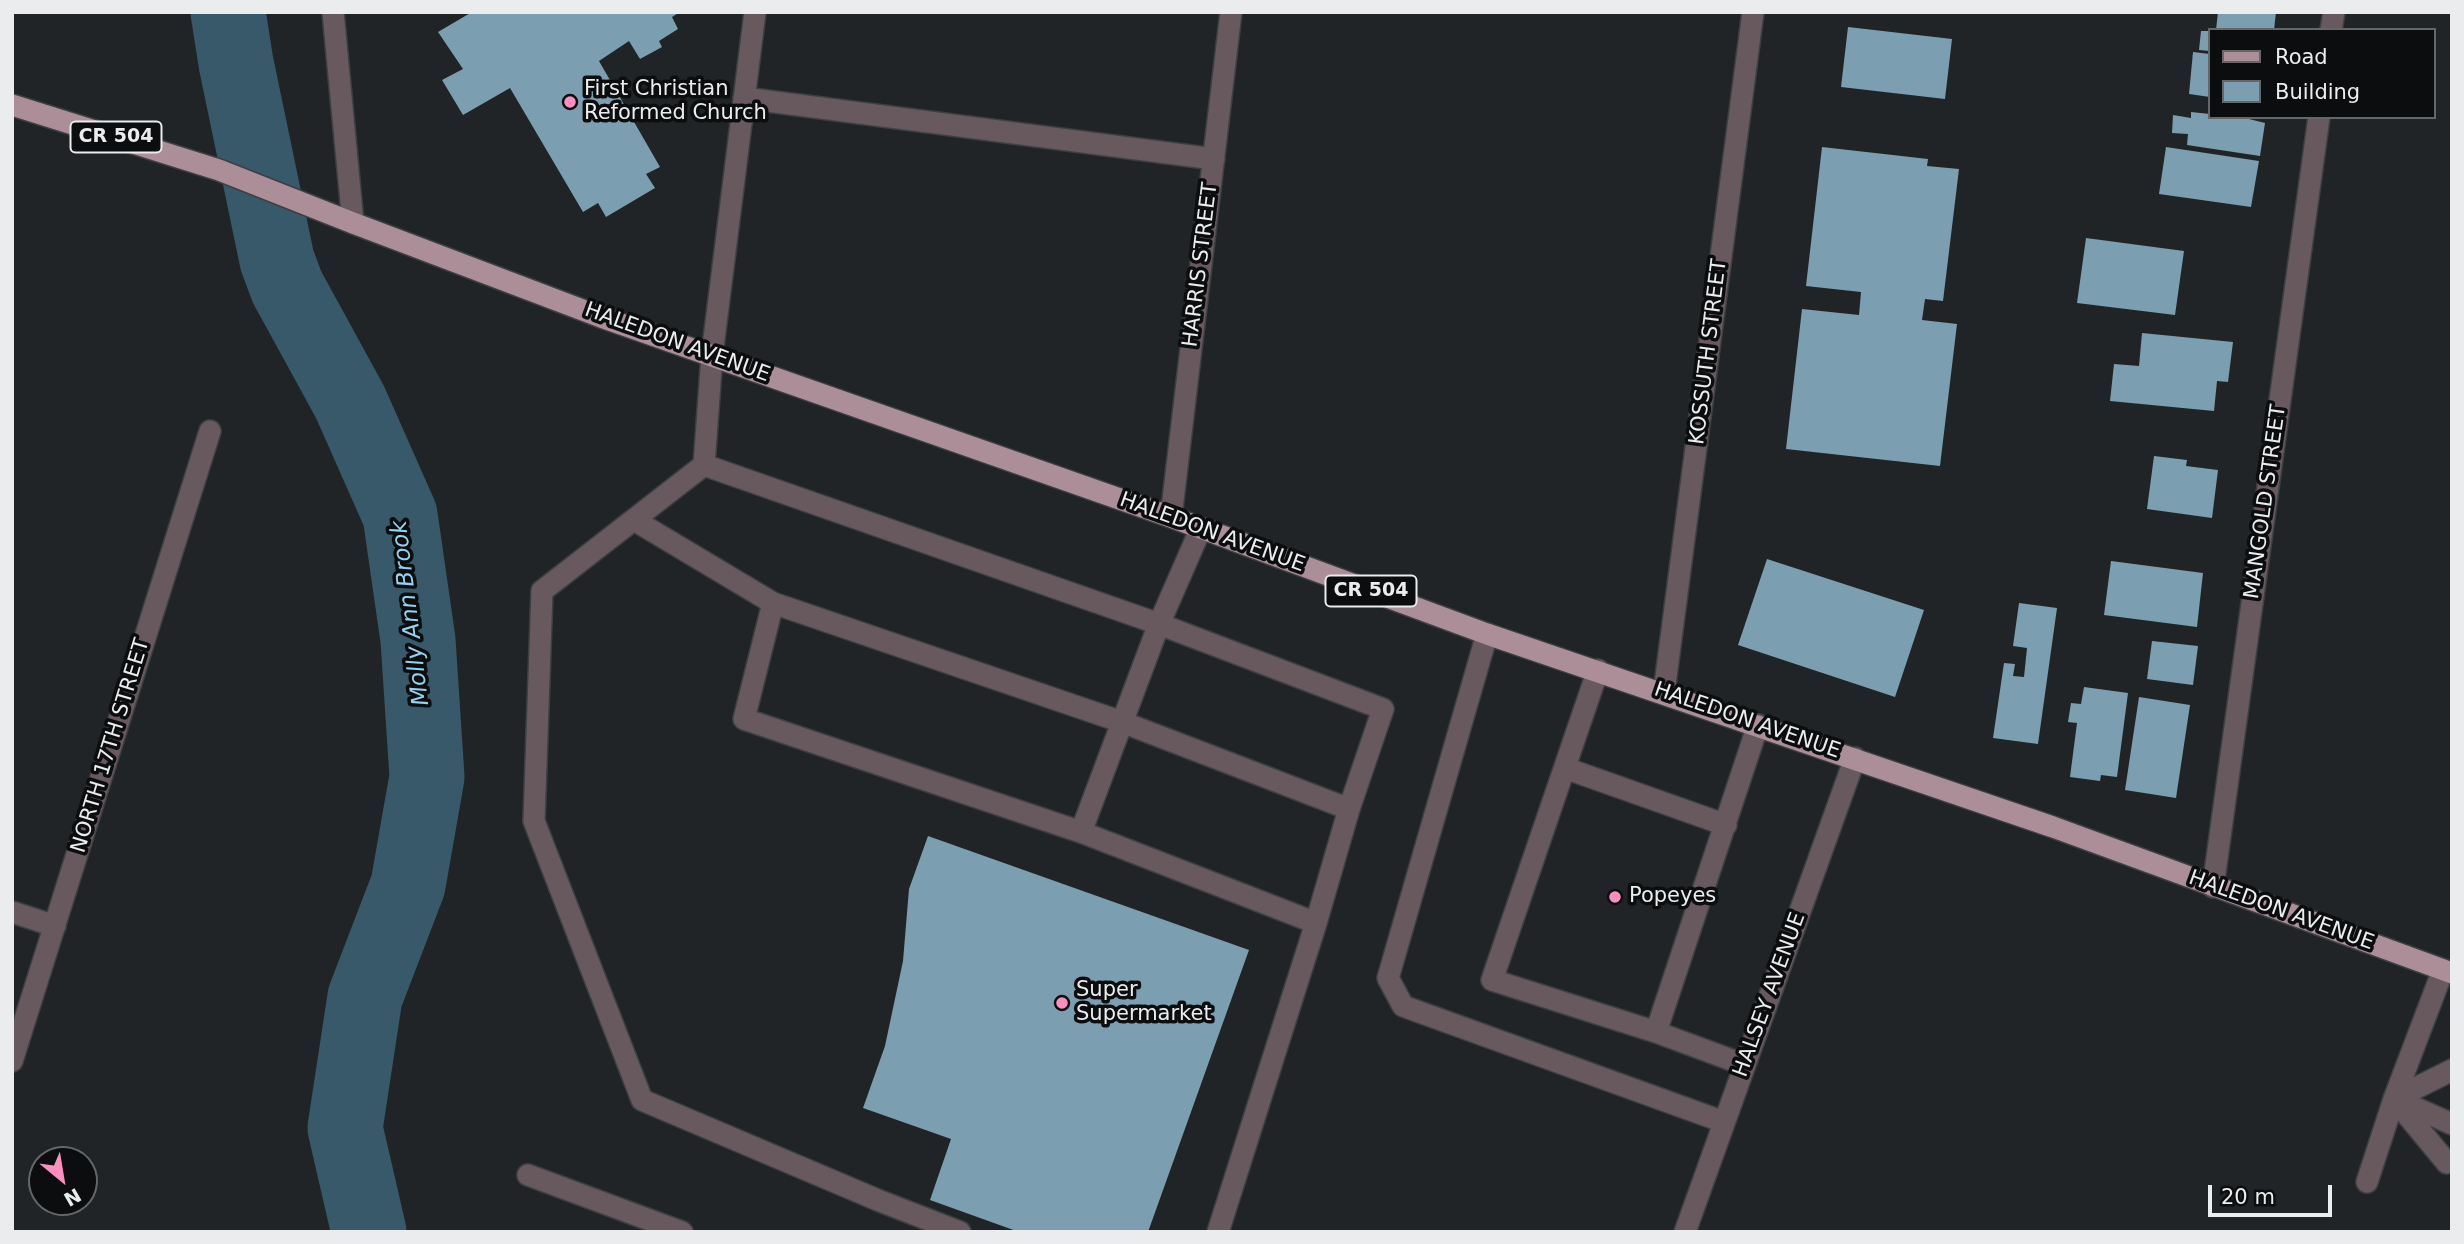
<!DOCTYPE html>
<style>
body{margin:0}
#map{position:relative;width:2464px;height:1244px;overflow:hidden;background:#212426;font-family:"DejaVu Sans",sans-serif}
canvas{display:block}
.frame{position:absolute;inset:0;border:14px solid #eaeced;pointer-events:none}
.legend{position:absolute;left:2208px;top:28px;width:228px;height:91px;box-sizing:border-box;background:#0c0d0e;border:2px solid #656667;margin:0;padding:9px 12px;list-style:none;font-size:21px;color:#eaeced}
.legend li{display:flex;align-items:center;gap:14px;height:35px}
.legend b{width:35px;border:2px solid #656667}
.north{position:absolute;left:28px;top:1146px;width:70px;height:70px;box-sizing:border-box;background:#0c0d0e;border:2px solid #656667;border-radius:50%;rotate:150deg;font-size:19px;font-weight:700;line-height:28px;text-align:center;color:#eaeced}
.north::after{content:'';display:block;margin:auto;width:24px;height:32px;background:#fd8ebf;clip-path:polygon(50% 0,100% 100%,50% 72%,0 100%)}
.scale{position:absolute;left:2208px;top:1185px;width:124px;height:32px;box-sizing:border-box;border:4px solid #eaeced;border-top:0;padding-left:9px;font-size:21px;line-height:24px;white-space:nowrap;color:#eaeced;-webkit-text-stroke:5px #0c0d0e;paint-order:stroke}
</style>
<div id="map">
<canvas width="2464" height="1244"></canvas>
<div class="frame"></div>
<ul class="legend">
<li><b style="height:9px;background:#ac8e99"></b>Road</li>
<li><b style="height:19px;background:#7b9fb0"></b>Building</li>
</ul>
<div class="north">N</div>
<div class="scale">20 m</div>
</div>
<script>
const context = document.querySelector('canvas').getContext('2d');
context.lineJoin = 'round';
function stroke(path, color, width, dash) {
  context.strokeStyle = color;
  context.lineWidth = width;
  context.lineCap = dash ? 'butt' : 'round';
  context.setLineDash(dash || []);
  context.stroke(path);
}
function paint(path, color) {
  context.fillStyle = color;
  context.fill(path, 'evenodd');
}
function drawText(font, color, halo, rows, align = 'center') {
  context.font = font + ' "DejaVu Sans",sans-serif';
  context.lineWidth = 7;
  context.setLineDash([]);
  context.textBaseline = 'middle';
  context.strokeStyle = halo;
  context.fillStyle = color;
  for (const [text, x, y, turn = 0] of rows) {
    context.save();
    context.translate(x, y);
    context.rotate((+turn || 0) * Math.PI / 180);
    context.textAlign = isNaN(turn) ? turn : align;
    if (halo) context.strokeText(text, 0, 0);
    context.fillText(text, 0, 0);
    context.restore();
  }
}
stroke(new Path2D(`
 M228,12l8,51 41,197 10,27 63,115 50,113 18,125 9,137 -19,108 -43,112 -20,131 24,104`), '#375969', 75);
paint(new Path2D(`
 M472,12h208l-8,5 6,12 -19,12 3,6 -22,12 -11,-18 -30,20 61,106 -14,7 9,14 -49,29 -8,-14 -15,9 -73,-124 -47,27 -21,-35 21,-11 -25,-37z
 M2218,12h58l-2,18h-58z
 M1848,27l104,12 -7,60 -104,-12z
 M2201,31h9v20l-11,-1z
 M2193,52l17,2v43l-21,-3z
 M2191,112l19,2v3h31l24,6 -5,33 -73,-11 1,-11 -16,-1 1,-18 18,3z
 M1822,147l106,12 -1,7 32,3 -16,132 -18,-2 -3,21 35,4 -17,142 -154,-17 16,-140 57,6 2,-23 -55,-6z
 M2166,147l93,14 -8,46 -92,-13z
 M2086,238l98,13 -9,64 -98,-12z
 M2142,333l91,9 -5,40 -11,-1 -3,30 -104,-10 4,-37 25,2z
 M2154,456l33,4 -1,6 32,4 -6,48 -65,-9z
 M1767,559l157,51 -29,87 -157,-52z
 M2111,561l92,12 -6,54 -93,-12z
 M2019,603l38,5 -19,136 -45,-6 11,-75 11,1 -2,12 11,1 3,-29 -14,-2z
 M2152,641l46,5 -5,39 -46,-6z
 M2084,687l44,6 -11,84 -16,-2 -1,6 -30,-4 7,-54 -9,-1 3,-19 10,1z
 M2139,697l51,8 -14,93 -51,-8z
 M928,836l321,114 -101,282h-129l-89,-32 21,-61 -88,-31 22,-62 18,-85 6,-72z`), '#7b9fb0');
const minor = new Path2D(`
 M333,12l20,211
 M2331,30l3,-18
 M744,98l470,61
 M704,465l-162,126 -8,230 108,279 238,101 80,31
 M1171,517l60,-505
 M634,520l139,83 -29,116 337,113 78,-208 -455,-159 8,-110 43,-343
 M1201,528l-42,96 224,85 -34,100 -33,114 -98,309
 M773,603l349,119 227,87
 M1487,634l-99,344 15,28 321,116
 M1598,670l-106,310 164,52 102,-307
 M1664,692l89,-680
 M1565,768l161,57
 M1081,832l235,91
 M2213,887l106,-770
 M12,912l43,14
 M1656,1032l89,33
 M12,1061l198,-630
 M2400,1101l52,23
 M2447,1163l-53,-64 58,-29
 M528,1175l154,57
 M2367,1182l27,-83 49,-129
 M1685,1232l170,-474`);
const major = new Path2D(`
 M12,105l207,65 134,53 248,94 570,200 316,117 566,193 399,146`);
stroke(minor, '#3d4042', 24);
stroke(major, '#3d4042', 24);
stroke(minor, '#68595f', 21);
stroke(major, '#ac8e99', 21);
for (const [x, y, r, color] of [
 [570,102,7,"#fd8ebf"],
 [1615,897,7,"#fd8ebf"],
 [1062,1003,7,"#fd8ebf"]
]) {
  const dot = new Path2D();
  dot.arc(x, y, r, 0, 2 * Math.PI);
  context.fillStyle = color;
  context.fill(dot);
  stroke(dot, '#0c0d0e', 2.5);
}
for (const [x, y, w] of [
 [116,137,91],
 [1371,591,91]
]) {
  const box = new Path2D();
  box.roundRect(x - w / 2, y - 15.5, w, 31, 5);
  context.fillStyle = '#0c0d0e';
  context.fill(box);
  stroke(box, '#eaeced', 2);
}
drawText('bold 19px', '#eaeced', null, [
 ["CR 504",116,137],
 ["CR 504",1371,591]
]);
drawText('21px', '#eaeced', '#0c0d0e', [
 ["First Christian",584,90],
 ["Reformed Church",584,114],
 ["Popeyes",1629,897],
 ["Super",1076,991],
 ["Supermarket",1076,1015]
], 'left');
drawText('21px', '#eaeced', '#0c0d0e', [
 ["HARRIS STREET",1201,265,-83],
 ["HALEDON AVENUE",677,343,20],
 ["KOSSUTH STREET",1709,352,-83],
 ["MANGOLD STREET",2266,502,-82],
 ["HALEDON AVENUE",1212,533,20],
 ["HALEDON AVENUE",1747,721,19],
 ["NORTH 17TH STREET",111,746,-73],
 ["HALEDON AVENUE",2281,911,20],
 ["HALSEY AVENUE",1770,995,-70]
]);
drawText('italic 23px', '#93d3f0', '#0c0d0e', [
 ["Molly Ann Brook",411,613,-97]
]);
</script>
